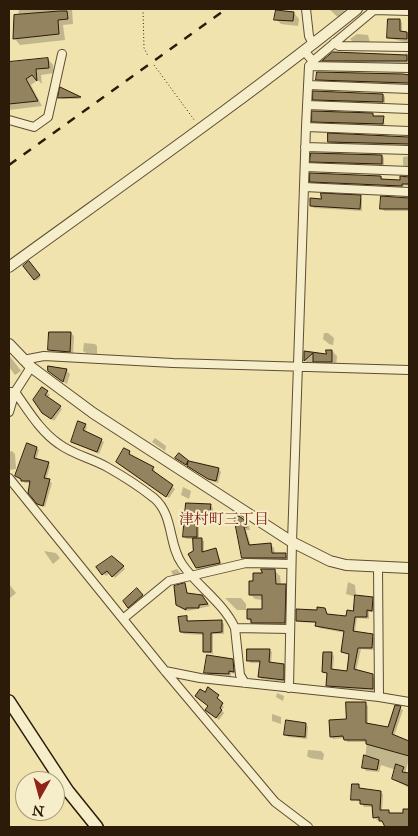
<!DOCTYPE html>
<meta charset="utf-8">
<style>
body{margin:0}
#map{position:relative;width:418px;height:836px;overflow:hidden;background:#f1e3ae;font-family:"IM FELL Great Primer",serif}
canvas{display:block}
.frame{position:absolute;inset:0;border:10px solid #2d1b09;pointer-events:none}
.north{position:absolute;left:15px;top:771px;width:50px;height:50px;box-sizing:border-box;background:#f6edca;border:1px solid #a6997d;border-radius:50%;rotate:187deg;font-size:14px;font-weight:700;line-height:20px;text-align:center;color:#2d1b09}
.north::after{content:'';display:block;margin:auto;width:18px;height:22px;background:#8f2418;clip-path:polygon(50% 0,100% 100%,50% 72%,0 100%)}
</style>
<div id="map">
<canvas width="418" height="836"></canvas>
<div class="frame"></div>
<div class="north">N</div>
</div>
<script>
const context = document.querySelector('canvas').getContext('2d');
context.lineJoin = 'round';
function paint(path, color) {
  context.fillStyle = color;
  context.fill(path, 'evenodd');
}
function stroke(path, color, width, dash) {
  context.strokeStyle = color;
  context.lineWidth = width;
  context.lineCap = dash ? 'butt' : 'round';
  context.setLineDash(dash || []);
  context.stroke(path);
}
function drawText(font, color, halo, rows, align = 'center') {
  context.font = font + ' "IM FELL Great Primer","Noto Serif JP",serif';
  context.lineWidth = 4;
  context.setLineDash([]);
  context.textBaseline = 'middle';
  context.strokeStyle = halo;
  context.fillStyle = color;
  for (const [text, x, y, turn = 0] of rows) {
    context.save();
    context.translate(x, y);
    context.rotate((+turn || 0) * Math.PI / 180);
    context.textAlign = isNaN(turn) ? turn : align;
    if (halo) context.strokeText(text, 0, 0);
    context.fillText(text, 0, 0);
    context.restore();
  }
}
paint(new Path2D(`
 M19,9h53l1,15 -10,1 2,15 -45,5 -5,-6z
 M329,9h14l6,7 -7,5z
 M277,11l17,2 5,6 -1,7 -17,-2 -5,-5z
 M400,20l2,3v9l7,1v10l-21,-5z
 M357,34l11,1 2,8 -17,-1 -3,-3z
 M409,53v11l-85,-3 81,-5v-2z
 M48,59l5,6 1,8 -13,2 1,9 -4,-4 -7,5 11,21 -33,4v-15h3l-3,-32z
 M318,73l91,1v12l-89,-4 -3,-3z
 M61,89l19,9 1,1h-19l-3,-2z
 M383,95l2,2v7l-68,-3 -3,-2z
 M372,114l3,3 8,1 2,8 -70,-3 -2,-2z
 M329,135l80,3v8l-78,-2 -2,-2z
 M382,156l2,2v8l-70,-3 -2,-2z
 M409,156v12l-6,-3v-8z
 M380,177l3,2 18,2 1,-4h7v9l-5,-1v3l-91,-4 -2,-3z
 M360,197l2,2v12l-48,-3 -3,-2z
 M382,198l27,1v12h-25l-2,-3z
 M29,263l12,14 -4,4 -2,-2z
 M71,333l3,3 -1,18 -21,-2 -3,-3z
 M324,333h4l6,5 -1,7 -4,-1 -6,-5z
 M84,343l11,1 2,2v8l-11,-1 -3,-2z
 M332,351l5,5 -1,11 -16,-1 -5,-5 -5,5 -5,-5v-9l22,3z
 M9,355l12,16 -6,4 -6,-8z
 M66,370l4,4 -3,10 -14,-9z
 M42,388l8,7 -3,3 15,11 -8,12 -8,-6z
 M85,425l2,2 -2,5 19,10 -5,12 -27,-12z
 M155,438l11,8 -1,5 -13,-9z
 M37,448l2,2 -3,10 14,6 -4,14 6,3 -7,24 -7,-4 -7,-20h-6l-9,-7z
 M12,451l3,3 1,15 -7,1v-18z
 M129,452l2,5 22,11 2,3 -1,2 21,16 -6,9 -50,-34z
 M179,454l9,8 30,7 3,3 -3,11 -7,-2 -32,-21z
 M183,487l8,4 -2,8 -8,-4z
 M188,504l22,1 3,3 -1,13h-13v18l5,2v12l12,-3 6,15 -22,5 -3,-2 -2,-29h-8l-3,-2z
 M235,515l14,10 1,5h-4l5,16 20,-1 3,3 1,6 11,1 3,6h-42l-4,-4z
 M44,551l12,2 4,5 -7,6z
 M120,563l5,6 -10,9 -5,-5 -4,3 -8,-8z
 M177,569l5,6 -8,2 -3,-6z
 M275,571l5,5 1,9h4l5,6v37h-33l-9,-9 15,-8v-11l-8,-1 -5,-5 5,-12z
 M348,582l7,3 1,11 18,5v11h-5v7l-12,-1 -2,14 20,6 -1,12 -13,-1 -5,22 19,7v13l-46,-3 -2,-3 1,-11 -5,-2 8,-19 3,3 -1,15 15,2 2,-18 -7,-3 3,-19 -27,-5 -2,-5 -17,-1 -3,-2 28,-11 3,6 19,2 7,-5 2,-15 -10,-3z
 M9,584l7,9 -7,6z
 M185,584l3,10 12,1 10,11 -22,5 -8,-4 -3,-2z
 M137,590l7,8 -13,11 -7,-7z
 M225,598h16l5,6v6h-9z
 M186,617l3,5 32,-1 3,3v10h-11v20l-9,-2v-17l-20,-1 -3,-2z
 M269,650l3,2 -1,12 12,1 3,2 -1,15 -23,-3 -2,-2 1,-14h-10l-3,-3z
 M232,660l3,3 1,11 -5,-1v3l-23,-1 -2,-3z
 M277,693l7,3 -1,5 -7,-4z
 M205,694l15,5 -2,2 6,6 -3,3 3,3 -5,7 -10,-8z
 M365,703l3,3v19l20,4 12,-21 3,2 -9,26 15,6v16l-4,16 4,2v12l-16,-9 3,-9 -15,-5 -2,7 -13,-1 -2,-3 3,-26h-20l-2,-4 -12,1 -2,-3z
 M272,714l9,3v7l-9,-3z
 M306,724l2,3 -1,12 -19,-2 -2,-3z
 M308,750l13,1 3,3 -1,6 -13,-2 -3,-2z
 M358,785l3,4 20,3 2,3 -1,16h6l4,3h12v-4h5v17h-22l-7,-7h-3l-3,-3v-10h-10l-3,-5 -8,-3z`), '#0003');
const building = new Path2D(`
 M276,10l18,2 -1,9 -19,-1z
 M60,11h7l1,8 -10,1 1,14 -46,5 1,-24z
 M388,19h12v12l7,1v7l-20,-1z
 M333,52l74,3v6h-85z
 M48,58l1,10 -13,1 1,12 -5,-6 -6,4 12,22 -29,3v-42z
 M317,72l86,2 6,1v8l-93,-3z
 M60,87l21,10 -23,1z
 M313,91l70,3v8l-70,-2z
 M312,111l61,2v3h11l-1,8 -71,-2z
 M328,133l81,4v7l-81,-2z
 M311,153l71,2v9l-72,-2z
 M310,173l71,3v3l19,1v-4l9,1v7h-7v2l-92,-4z
 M321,193l40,2 -1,14 -50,-3v-8l11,1z
 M381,196l28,2v11h-29z
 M29,261l11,14 -6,5 -11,-14z
 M49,332h22l-1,20 -22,-2z
 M326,350h6v12h-19v-9l-9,8v-10l22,3z
 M48,366l19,3 -4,13 -15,-11z
 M42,387l6,4 -3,4 16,11 -10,13 -9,-6 -9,-13z
 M78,421l8,3 -3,6 19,9 -5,13 -26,-10z
 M27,443l10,4 -3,11 15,4 -5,16 6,1 -7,27 -6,-2 -9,-11 2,-12h-9v-2l-6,-3z
 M124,448l6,3 -1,3 25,13 -2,3 21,15 -7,12 -50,-35z
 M179,453l10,8 30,7 -3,13 -8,-2 -21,-13 1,-5 -2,4 -11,-7z
 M186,503l25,1 -2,15h-12v18h-14z
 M233,512l13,9 1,6h-3l5,18 22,-2 1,10h14v5h-44z
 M193,538h9v14l14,-4 4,15 -24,5 -8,-14 5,-3z
 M112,556l12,10 -12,11 -5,-6 -5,4 -6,-8z
 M261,569h14l1,15h10l-1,39h-34v-4h-4v-10h15v-14h-13v-14h4v-8h9z
 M185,583l2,10 15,2 6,9 -9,1v3h-13v2l-10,-5 -2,-19z
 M137,588l6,7 -15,13 -5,-7z
 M355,595l18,2 -1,14 -5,-1v7h-12l-2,14 20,3 -1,14h-14l-4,21 19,5v15l-47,-3 1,-13 -5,-1 1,-20h9l-1,17 16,2 2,-17 -8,-2 3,-21 -29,-5 1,-4 -20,-1v-12l21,1v-3l8,1 2,6 19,2 1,-6 6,1z
 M187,616v5l35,-1v12l-11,1v19h-8v-19l-23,-1 -2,-15z
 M247,649h23l-1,13 15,2v16l-26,-3 2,-16h-13z
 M207,655l26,4 1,13 -5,-1v3l-25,-1z
 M208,687l11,8 -2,3 6,5 -3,5 2,2 -6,8 -11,-8 3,-4 -13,-10 5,-7 5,3z
 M346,702h20v21l22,4 7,-22 6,1 -9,28 17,7v15l-43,-12v-4h-22l-1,-4 -13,1 -1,-17 17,-1z
 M286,720l20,3 -1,14 -21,-2z
 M364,755l15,5 -2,10 -15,-2z
 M396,764l8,3 -2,5 7,1v13l-17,-7z
 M352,784h7v4l22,3 -1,19h9v3h14v-4h6v18h-24l-3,-6h-3v-4l-6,1 -1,-13 -12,-1v-4h-9z`);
paint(building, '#93835f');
stroke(building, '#2d1b09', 1);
const minor = new Path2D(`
 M306,9l3,27 4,8
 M334,43l5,3 70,1
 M313,61l61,-51 35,1
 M309,66l100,2
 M308,85l101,4
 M307,105l102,4
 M9,120l25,7 14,-10 14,-63
 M306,127l103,4
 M305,147l104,3
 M305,167l104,4
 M304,187l105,5
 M23,360l21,-4 129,7 236,7
 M9,392h6c13,18 25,39 44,52 15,11 32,14 48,23 16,9 33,20 47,31 20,17 14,46 28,66 16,23 41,38 53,64l5,47 5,8
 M9,412l6,-20 16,-25
 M9,478l156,193 110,131 33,25
 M378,566l1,131
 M124,618l45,-37 77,-18 45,1
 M235,628l55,1
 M165,671l35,7 179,19 30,5
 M289,688l3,-146 14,-415 3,-61 4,-5 -9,-10`);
const tertiary = new Path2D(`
 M9,267c117,-85 235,-167 348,-258
 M9,344l22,23 62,46 199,129 38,19 16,4 63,3`);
const secondary = new Path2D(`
 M9,701l59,90 29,36`);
stroke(minor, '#5e4d32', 10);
stroke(tertiary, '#5e4d32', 12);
stroke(secondary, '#2d1b09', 14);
stroke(new Path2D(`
 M143,9l1,39 4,8
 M154,65l41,56`), '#2d1b09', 1, [1, 2.5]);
stroke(minor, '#f6edca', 8);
stroke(tertiary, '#f6edca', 10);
stroke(secondary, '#f6edca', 11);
stroke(new Path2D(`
 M9,165l217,-156`), '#2d1b09', 2.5, [9, 9]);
drawText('15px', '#7a1f14', '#f6edca', [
 ["津村町三丁目",224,520]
]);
</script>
